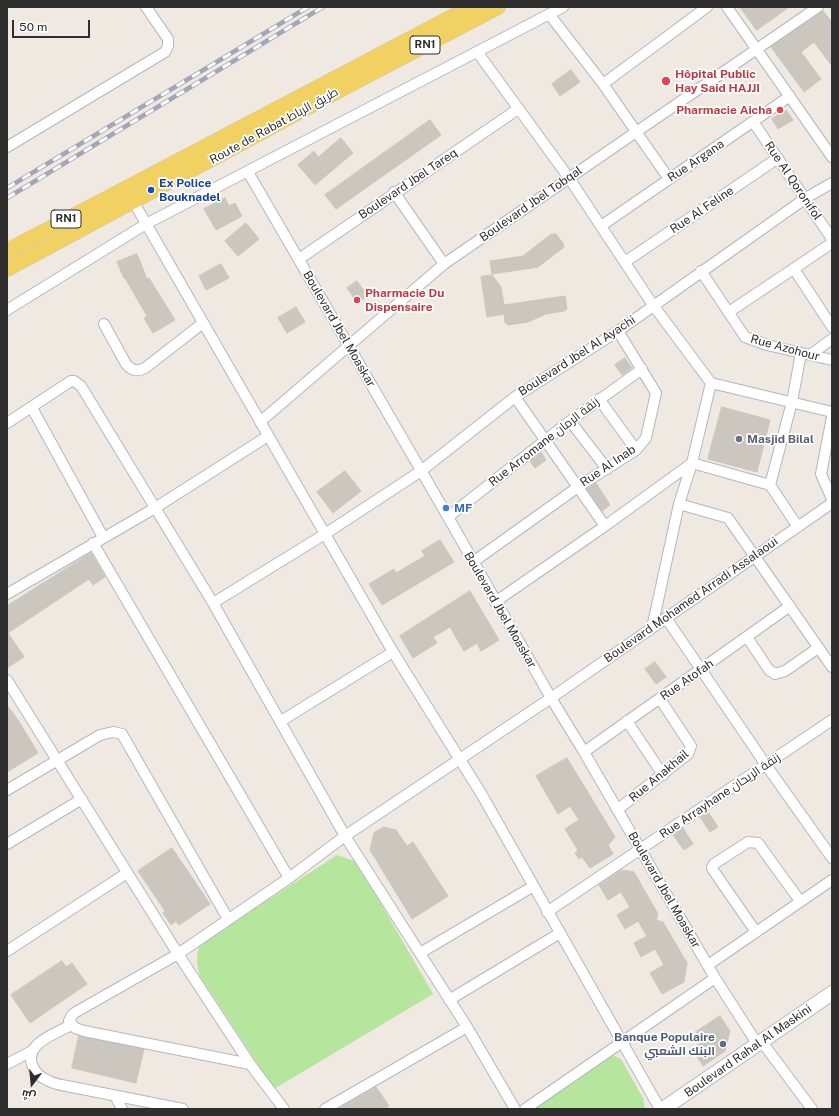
<!DOCTYPE html>
<meta charset="utf-8">
<style>
body{margin:0}
#map{position:relative;width:839px;height:1116px;overflow:hidden;background:#efe9e1;font-family:"Public Sans",Cairo,sans-serif}
canvas{display:block}
.frame{position:absolute;inset:0;border:8px solid #2e2e2e;pointer-events:none}
.north{position:absolute;left:12px;top:1064px;width:40px;height:40px;-webkit-text-stroke:3px #fff;paint-order:stroke;rotate:196deg;font-size:11px;font-weight:700;line-height:16px;text-align:center;color:#2e2e2e}
.north::after{content:'';display:block;margin:auto;width:14px;height:18px;background:#2e2e2e;clip-path:polygon(50% 0,100% 100%,50% 72%,0 100%)}
.scale{position:absolute;left:12px;top:20px;width:78px;height:18px;box-sizing:border-box;border:2px solid #2e2e2e;border-top:0;padding-left:5px;font-size:12px;line-height:14px;white-space:nowrap;color:#2e2e2e;-webkit-text-stroke:3px #fff;paint-order:stroke}
</style>
<div id="map">
<canvas width="839" height="1116"></canvas>
<div class="frame"></div>
<div class="north">ش</div>
<div class="scale">50 m</div>
</div>
<script>
const context = document.querySelector('canvas').getContext('2d');
context.lineJoin = 'round';
function paint(path, color) {
  context.fillStyle = color;
  context.fill(path, 'evenodd');
}
function stroke(path, color, width, dash) {
  context.strokeStyle = color;
  context.lineWidth = width;
  context.lineCap = dash ? 'butt' : 'round';
  context.setLineDash(dash || []);
  context.stroke(path);
}
function drawText(font, color, halo, rows, align = 'center') {
  context.font = font + ' "Public Sans",Cairo,sans-serif';
  context.lineWidth = 3.5;
  context.setLineDash([]);
  context.textBaseline = 'middle';
  context.strokeStyle = halo;
  context.fillStyle = color;
  for (const [text, x, y, turn = 0] of rows) {
    context.save();
    context.translate(x, y);
    context.rotate((+turn || 0) * Math.PI / 180);
    context.textAlign = isNaN(turn) ? turn : align;
    if (halo) context.strokeText(text, 0, 0);
    context.fillText(text, 0, 0);
    context.restore();
  }
}
paint(new Path2D(`
 M337,855l20,7 76,132 -159,95 -74,-113c-4,-13 -4,-20 0,-32z
 M612,1055l9,4 22,39 2,11h-113z`), '#b6e59e');
const building = new Path2D(`
 M740,7h49l-32,23z
 M823,11l9,11v44l-18,-24 -13,10 20,27 -17,13 -33,-45z
 M571,70l9,12 -20,14 -8,-12z
 M786,110l7,10 -15,9 -6,-10z
 M430,120l11,15 -105,74 -11,-14z
 M341,138l12,15 -38,32 -17,-20 16,-14 4,6z
 M225,198l4,8 6,-3 7,13 -26,14 -12,-21z
 M246,223l13,16 -21,17 -13,-15z
 M556,234l7,9 1,4 -26,20 -46,7 -2,-13 33,-5 27,-21z
 M137,254l10,25 2,-1 26,42 -22,13 -9,-15 3,-2 -22,-38h-1l-7,-16z
 M221,264l8,14 -23,12 -7,-14z
 M492,275l9,12 3,18 61,-9 2,13 -3,2 -18,3 -18,8 -20,3 -3,-3 -1,-8 -17,3 -6,-40z
 M357,281l11,15 -11,7 -10,-15z
 M296,307l9,15 -18,11 -9,-15z
 M625,358l7,10 -10,7 -7,-10z
 M722,407l48,13 -13,52 -49,-13z
 M541,452l5,8 -11,8 -5,-7z
 M345,471l16,20 -28,22 -16,-21z
 M596,483l14,22 -8,6 -15,-22z
 M440,540l14,22 -72,43 -13,-21 25,-15 2,4 29,-17 -3,-5z
 M91,553l14,24 -12,8 -4,-6 -81,54 16,24 -17,11v-62z
 M470,591l29,49 -18,11 -4,-8 -13,8 -14,-24 -17,10 4,6 -24,15 -13,-22z
 M655,662l11,15 -10,7 -11,-15z
 M7,705l11,15 20,33 -31,19z
 M567,758l48,79 -7,8 5,9 -23,14 -8,-11 -3,2 -4,-6 3,-3 -13,-21 14,-9 -9,-14 -12,8 -22,-38z
 M708,812l10,15 -8,5 -10,-15z
 M384,827l12,3 11,16 6,-4 35,54 -36,23 -42,-69 4,-17z
 M683,828l10,16 -9,6 -11,-15z
 M172,848l38,56 -31,21 -3,-4 -5,4 -8,-12 2,-2 -27,-40z
 M621,870l13,2 24,42 -2,6 7,2 24,41 -3,19 -22,12 -12,-21 14,-8 -9,-16 -14,8 -7,-14 13,-7 -9,-15 -13,8 -8,-14 13,-8 -9,-15 -13,8 -9,-15z
 M62,961l4,6 6,-4 15,21 -57,39 -19,-28z
 M720,1016l10,15 -5,20 -22,15 -11,-17 10,-7 -6,-10z
 M79,1036l65,13 -8,34 -64,-15z
 M376,1087l13,19 -5,3h-45z`);
paint(building, '#cbc7bf');
stroke(building, '#cbc5ba', 1);
const street = new Path2D(`
 M727,7l105,150
 M549,14l54,70 66,95
 M478,53l91,125 84,127 58,78 -19,80 -13,41 -27,124
 M603,84l104,-77
 M754,123l78,116
 M7,147l158,-95 3,-6v-7l-22,-32
 M248,172l200,345 103,181 33,54 131,226 43,67
 M394,192l50,72
 M133,201l260,451 89,143 178,314
 M601,226l189,-130
 M299,259l219,-150
 M625,262l153,-104
 M794,269l38,58
 M701,271l44,66 22,8 65,15
 M7,310l139,-86 417,-217
 M729,312l103,-69
 M104,324l22,40c6,7 11,8 19,4l58,-45
 M810,355l22,-16
 M711,383l121,29
 M515,397l90,129
 M599,399l37,51
 M32,408l71,129
 M832,417l-11,57 11,25
 M570,421l37,48
 M260,422l184,-158 374,-257
 M7,423l64,-42h3l7,5 132,217 132,233 122,191 48,82
 M770,485l22,-83 9,-49
 M679,504l49,14 104,149
 M448,517l122,-96 72,-52
 M93,543l196,335
 M473,562l105,-75 58,-37 10,-12 10,-45 -38,-62
 M7,594l148,-86 113,-72
 M495,602l110,-76 87,-63 78,22 28,42
 M213,603l112,-69 96,-63 94,-74 103,-66 188,-133 26,-15
 M666,618l100,147 66,93
 M747,637l22,33 6,4 10,-3 33,-23
 M7,680l171,274 72,110 34,45
 M281,721l112,-69
 M627,721l36,54
 M584,752l206,-146
 M7,790l93,-55 13,-3 9,2 106,185
 M617,810l71,-56 3,-8 -31,-47
 M7,844l75,-45
 M547,912l285,-192
 M756,932l-43,-62 -1,-3 2,-3 34,-22 10,1 42,58
 M7,951l120,-78
 M420,953l112,-66
 M708,965l124,-85
 M449,1000l111,-67
 M71,1025c-11,6 -24,11 -33,19 -14,13 -5,31 11,37 5,3 12,4 18,5l116,23
 M762,1042l50,67
 M7,1064l25,-13
 M250,1064l-166,-33 -9,-3 -6,-7 3,-6 4,-3 102,-58 111,-76 56,-42 206,-138 281,-195
 M115,1096l7,13
 M325,1109l142,-82
 M525,1109l190,-131`);
const secondary = new Path2D(`
 M663,1109l169,-116`);
const primary = new Path2D(`
 M7,251l464,-244
 M7,269l344,-185 147,-77`);
stroke(street, '#b4b7c1', 12);
stroke(secondary, '#b4b7c1', 16);
stroke(primary, '#c9c9c9', 16);
stroke(street, '#fff', 10);
stroke(secondary, '#fff', 14);
stroke(primary, '#f2d163', 15);
const rail = new Path2D(`
 M7,188l301,-181
 M7,198l316,-191`);
stroke(rail, '#a3a6b8', 4.5);
stroke(rail, '#fff', 3, [9]);
for (const [x, y, r, color] of [
 [666,81,5,"#e0444e"],
 [780,110,4,"#e0444e"],
 [151,190,4,"#1a4fb4"],
 [357,300,4,"#e0444e"],
 [739,439,4,"#6b7280"],
 [446,508,4,"#3f7fe0"],
 [723,1044,4,"#5c6f8a"]
]) {
  const dot = new Path2D();
  dot.arc(x, y, r, 0, 2 * Math.PI);
  context.fillStyle = color;
  context.fill(dot);
  stroke(dot, '#fff', 1.5);
}
for (const [x, y, w] of [
 [425,45,30],
 [66,219,30]
]) {
  const box = new Path2D();
  box.roundRect(x - w / 2, y - 9, w, 18, 3);
  context.fillStyle = '#fff';
  context.fill(box);
  stroke(box, '#2e2e2e', 1);
}
drawText('bold 11px', '#2e2e2e', null, [
 ["RN1",425,45],
 ["RN1",66,219]
]);
drawText('bold 12px', '#be3a42', '#fff', [
 ["Hôpital Public",675,74],
 ["Hay Said HAJJI",675,88],
 ["Pharmacie Aicha",772,110,"right"],
 ["Pharmacie Du",365,293],
 ["Dispensaire",365,307]
], 'left');
drawText('12px', '#2e2e2e', '#fff', [
 ["Route de Rabat طريق الرباط",274,126,-29],
 ["Rue Argana",696,161,-34],
 ["Rue Al Qoronifol",793,181,56],
 ["Boulevard Jbel Tareq",408,184,-34],
 ["Boulevard Jbel Tobqal",531,204,-35],
 ["Rue Al Feline",702,210,-34],
 ["Boulevard Jbel Moaskar",339,329,60],
 ["Rue Azohour",785,348,15],
 ["Boulevard Jbel Al Ayachi",577,356,-33],
 ["Rue Arromane زنقة الرمان",544,442,-38],
 ["Rue Al Inab",608,466,-34],
 ["Boulevard Mohamed Arradi Assalaoui",691,600,-35],
 ["Boulevard Jbel Moaskar",500,610,60],
 ["Rue Atofah",687,680,-35],
 ["Rue Anakhail",659,776,-40],
 ["Rue Arrayhane زنقة الريحان",720,796,-34],
 ["Boulevard Jbel Moaskar",664,890,60],
 ["Boulevard Rahal Al Maskini",748,1051,-35]
]);
drawText('bold 12px', '#164399', '#fff', [
 ["Ex Police",159,183],
 ["Bouknadel",159,197]
], 'left');
drawText('bold 12px', '#5b616d', '#fff', [
 ["Masjid Bilal",747,439]
], 'left');
drawText('bold 12px', '#366cbe', '#fff', [
 ["MF",454,508]
], 'left');
drawText('bold 12px', '#4e5e75', '#fff', [
 ["Banque Populaire",715,1037],
 ["البنك الشعبي",715,1051]
], 'right');
</script>
